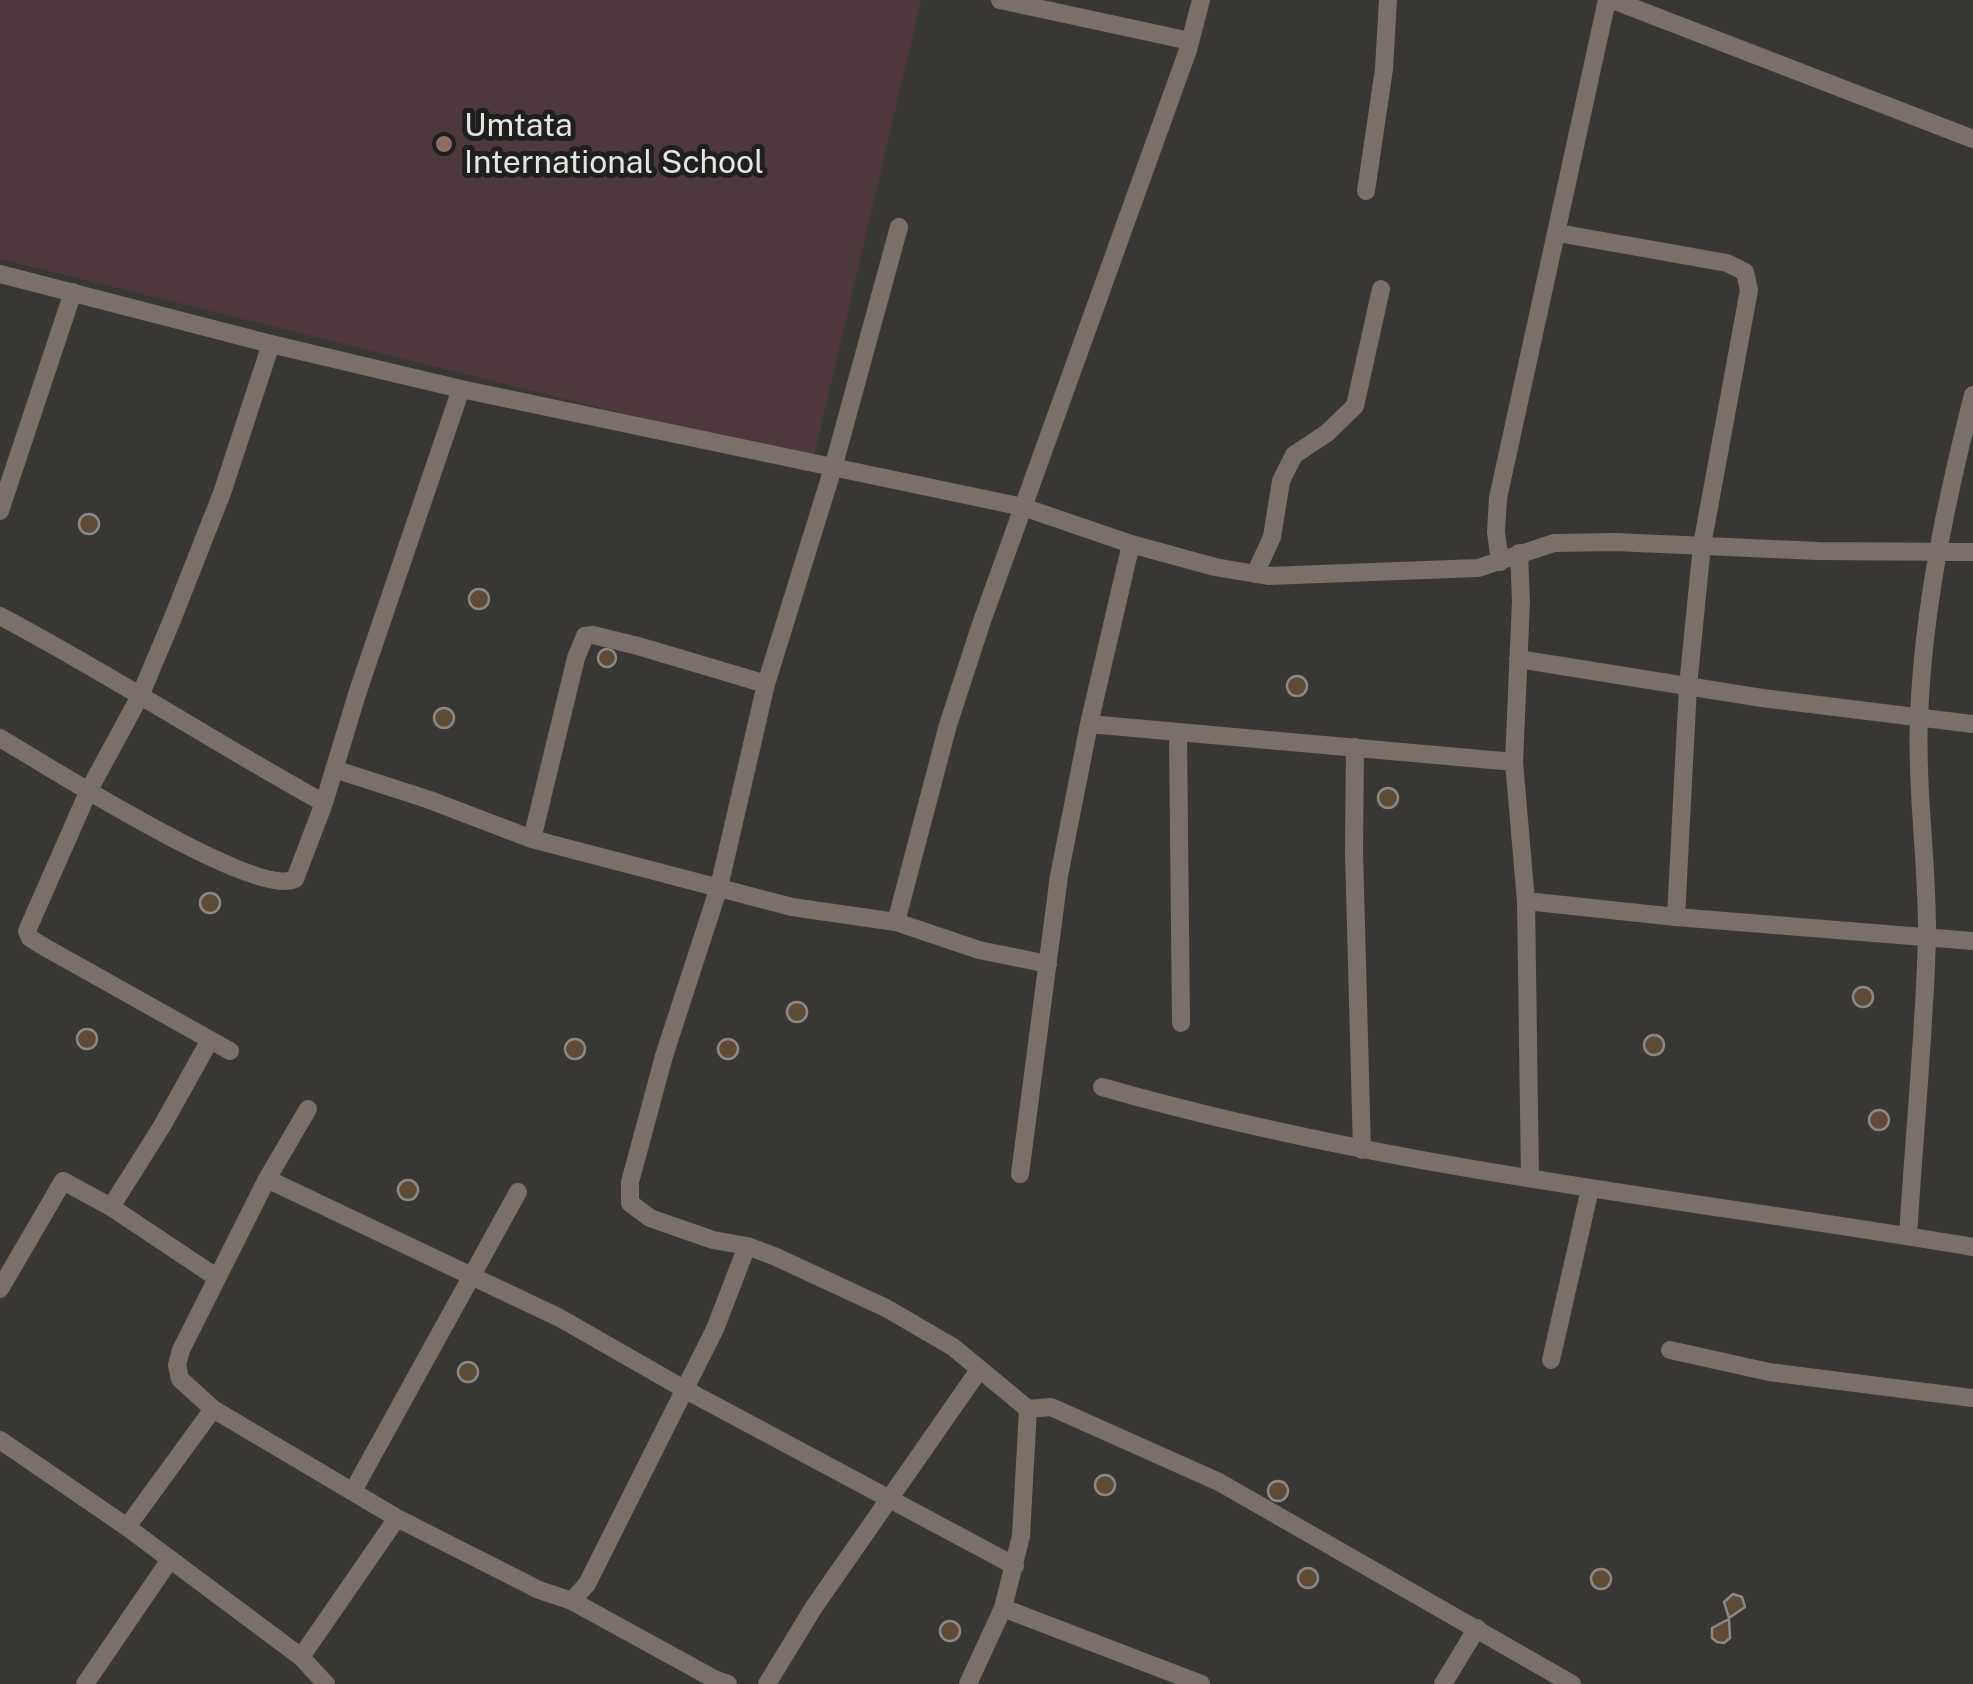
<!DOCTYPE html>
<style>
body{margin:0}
canvas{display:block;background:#393734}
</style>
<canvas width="1973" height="1684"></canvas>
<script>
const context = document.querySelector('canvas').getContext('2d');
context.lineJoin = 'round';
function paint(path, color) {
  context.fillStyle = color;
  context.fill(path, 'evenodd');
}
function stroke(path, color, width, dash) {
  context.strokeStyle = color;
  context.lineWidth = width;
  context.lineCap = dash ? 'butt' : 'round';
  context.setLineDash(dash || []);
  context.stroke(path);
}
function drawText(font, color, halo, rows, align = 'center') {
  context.font = font + ' "Public Sans",sans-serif';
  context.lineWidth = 10;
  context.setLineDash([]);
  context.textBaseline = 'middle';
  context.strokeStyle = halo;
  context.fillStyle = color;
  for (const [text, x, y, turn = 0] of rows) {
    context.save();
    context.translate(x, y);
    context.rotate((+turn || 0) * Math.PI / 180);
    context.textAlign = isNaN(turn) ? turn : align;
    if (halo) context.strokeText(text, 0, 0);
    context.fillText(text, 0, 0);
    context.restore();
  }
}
paint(new Path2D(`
 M0,0h921l-108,460 -813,-201z`), '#4d393d');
const building = new Path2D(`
 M79 524a10 10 0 1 1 20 0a10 10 0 1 1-20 0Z
 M469 599a10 10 0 1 1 20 0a10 10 0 1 1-20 0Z
 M598 658a9 9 0 1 1 18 0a9 9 0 1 1-18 0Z
 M1287 686a10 10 0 1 1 20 0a10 10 0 1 1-20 0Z
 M434 718a10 10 0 1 1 20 0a10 10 0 1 1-20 0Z
 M1378 798a10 10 0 1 1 20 0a10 10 0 1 1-20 0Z
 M200 903a10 10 0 1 1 20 0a10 10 0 1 1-20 0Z
 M1853 997a10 10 0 1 1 20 0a10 10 0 1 1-20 0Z
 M787 1012a10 10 0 1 1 20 0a10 10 0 1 1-20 0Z
 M77 1039a10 10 0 1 1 20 0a10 10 0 1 1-20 0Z
 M1644 1045a10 10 0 1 1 20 0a10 10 0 1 1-20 0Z
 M718 1049a10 10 0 1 1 20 0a10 10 0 1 1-20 0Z
 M565 1049a10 10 0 1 1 20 0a10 10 0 1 1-20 0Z
 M1869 1120a10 10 0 1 1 20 0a10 10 0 1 1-20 0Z
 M398 1190a10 10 0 1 1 20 0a10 10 0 1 1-20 0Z
 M458 1372a10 10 0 1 1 20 0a10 10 0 1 1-20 0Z
 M1095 1485a10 10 0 1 1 20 0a10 10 0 1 1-20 0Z
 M1268 1491a10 10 0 1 1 20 0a10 10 0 1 1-20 0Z
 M1298 1578a10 10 0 1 1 20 0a10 10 0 1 1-20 0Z
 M1591 1579a10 10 0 1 1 20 0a10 10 0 1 1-20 0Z
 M1733,1594l9,3 3,10 -16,11 -5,-16z
 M1729,1619l1,19 -6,5 -7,-1 -5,-4v-10z
 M940 1631a10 10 0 1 1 20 0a10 10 0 1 1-20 0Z`);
paint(building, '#5e4b36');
stroke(building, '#8c8985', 2.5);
stroke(new Path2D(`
 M1000,0l190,41
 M1613,0l360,139
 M1366,191l18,-122 4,-69
 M899,227l-66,241 -67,216 -47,203 -55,169 -34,126v21l20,15 63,22 34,6 27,10 112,52 67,39 75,62 23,-2 168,75 353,202
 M1558,233l169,30 18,9 4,18 -47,255 -14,141 -12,231
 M0,274l271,70 190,45 562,118 108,37 84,23 53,9 210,-8 76,-25 61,-1 203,9 155,1
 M0,511l73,-219
 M1519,553l2,48 -7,161 12,139 4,277
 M1500,562l-4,-30 2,-34 109,-498
 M1255,574l17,-37 9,-56 13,-26 33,-22 28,-27 26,-117
 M0,616c110,58 215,127 324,187
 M1518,659l244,39 211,26
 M1089,724l425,38
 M1178,734l3,289
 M0,738c44,26 256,161 295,141l29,-76 34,-112 103,-302
 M1355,747l-1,105 8,298
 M334,769l93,30 105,40 260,68 104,15 83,28 69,14
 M532,839l44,-181 9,-22 8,-1 45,11 128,38
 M1526,901l150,16 297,24
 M896,922l52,-197 34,-104 206,-571 13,-50
 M230,1051l-189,-106 -11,-7 -3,-7 62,-141 51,-94 32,-76 50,-127 49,-149
 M1102,1087c285,82 580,111 871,160
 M308,1109l-41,70 -86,171 -4,15 3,14 33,30 184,109 142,72 33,11 142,78 14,5
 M1020,1174l39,-298 30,-152 42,-180
 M267,1179l293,139 124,71 331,177
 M111,1207l51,-81 48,-86
 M1908,1236c6,-99 16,-198 19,-297 1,-73 -11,-147 -8,-221 4,-109 27,-217 54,-323
 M0,1289l63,-108 48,26 105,70
 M1670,1350l99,22 204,26
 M1551,1360l39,-171
 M0,1440l127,87 174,130 25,27
 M353,1491l165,-299
 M127,1527l86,-118
 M572,1601l15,-17 128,-255 32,-83
 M1003,1608l198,76
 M301,1657l96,-139
 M85,1684l84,-123
 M767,1684l47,-77 165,-237
 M968,1684l35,-76 18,-72 7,-127
 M1443,1684l34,-56`), '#7b6f69', 18);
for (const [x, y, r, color] of [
 [444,144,10,"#8d6e63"]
]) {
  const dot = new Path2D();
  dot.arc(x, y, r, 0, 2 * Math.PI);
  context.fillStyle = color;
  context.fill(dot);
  stroke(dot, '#1f1f1d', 4);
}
drawText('32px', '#e6e5e3', '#1f1f1d', [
 ["Umtata",464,126],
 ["International School",464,163]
], 'left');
</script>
